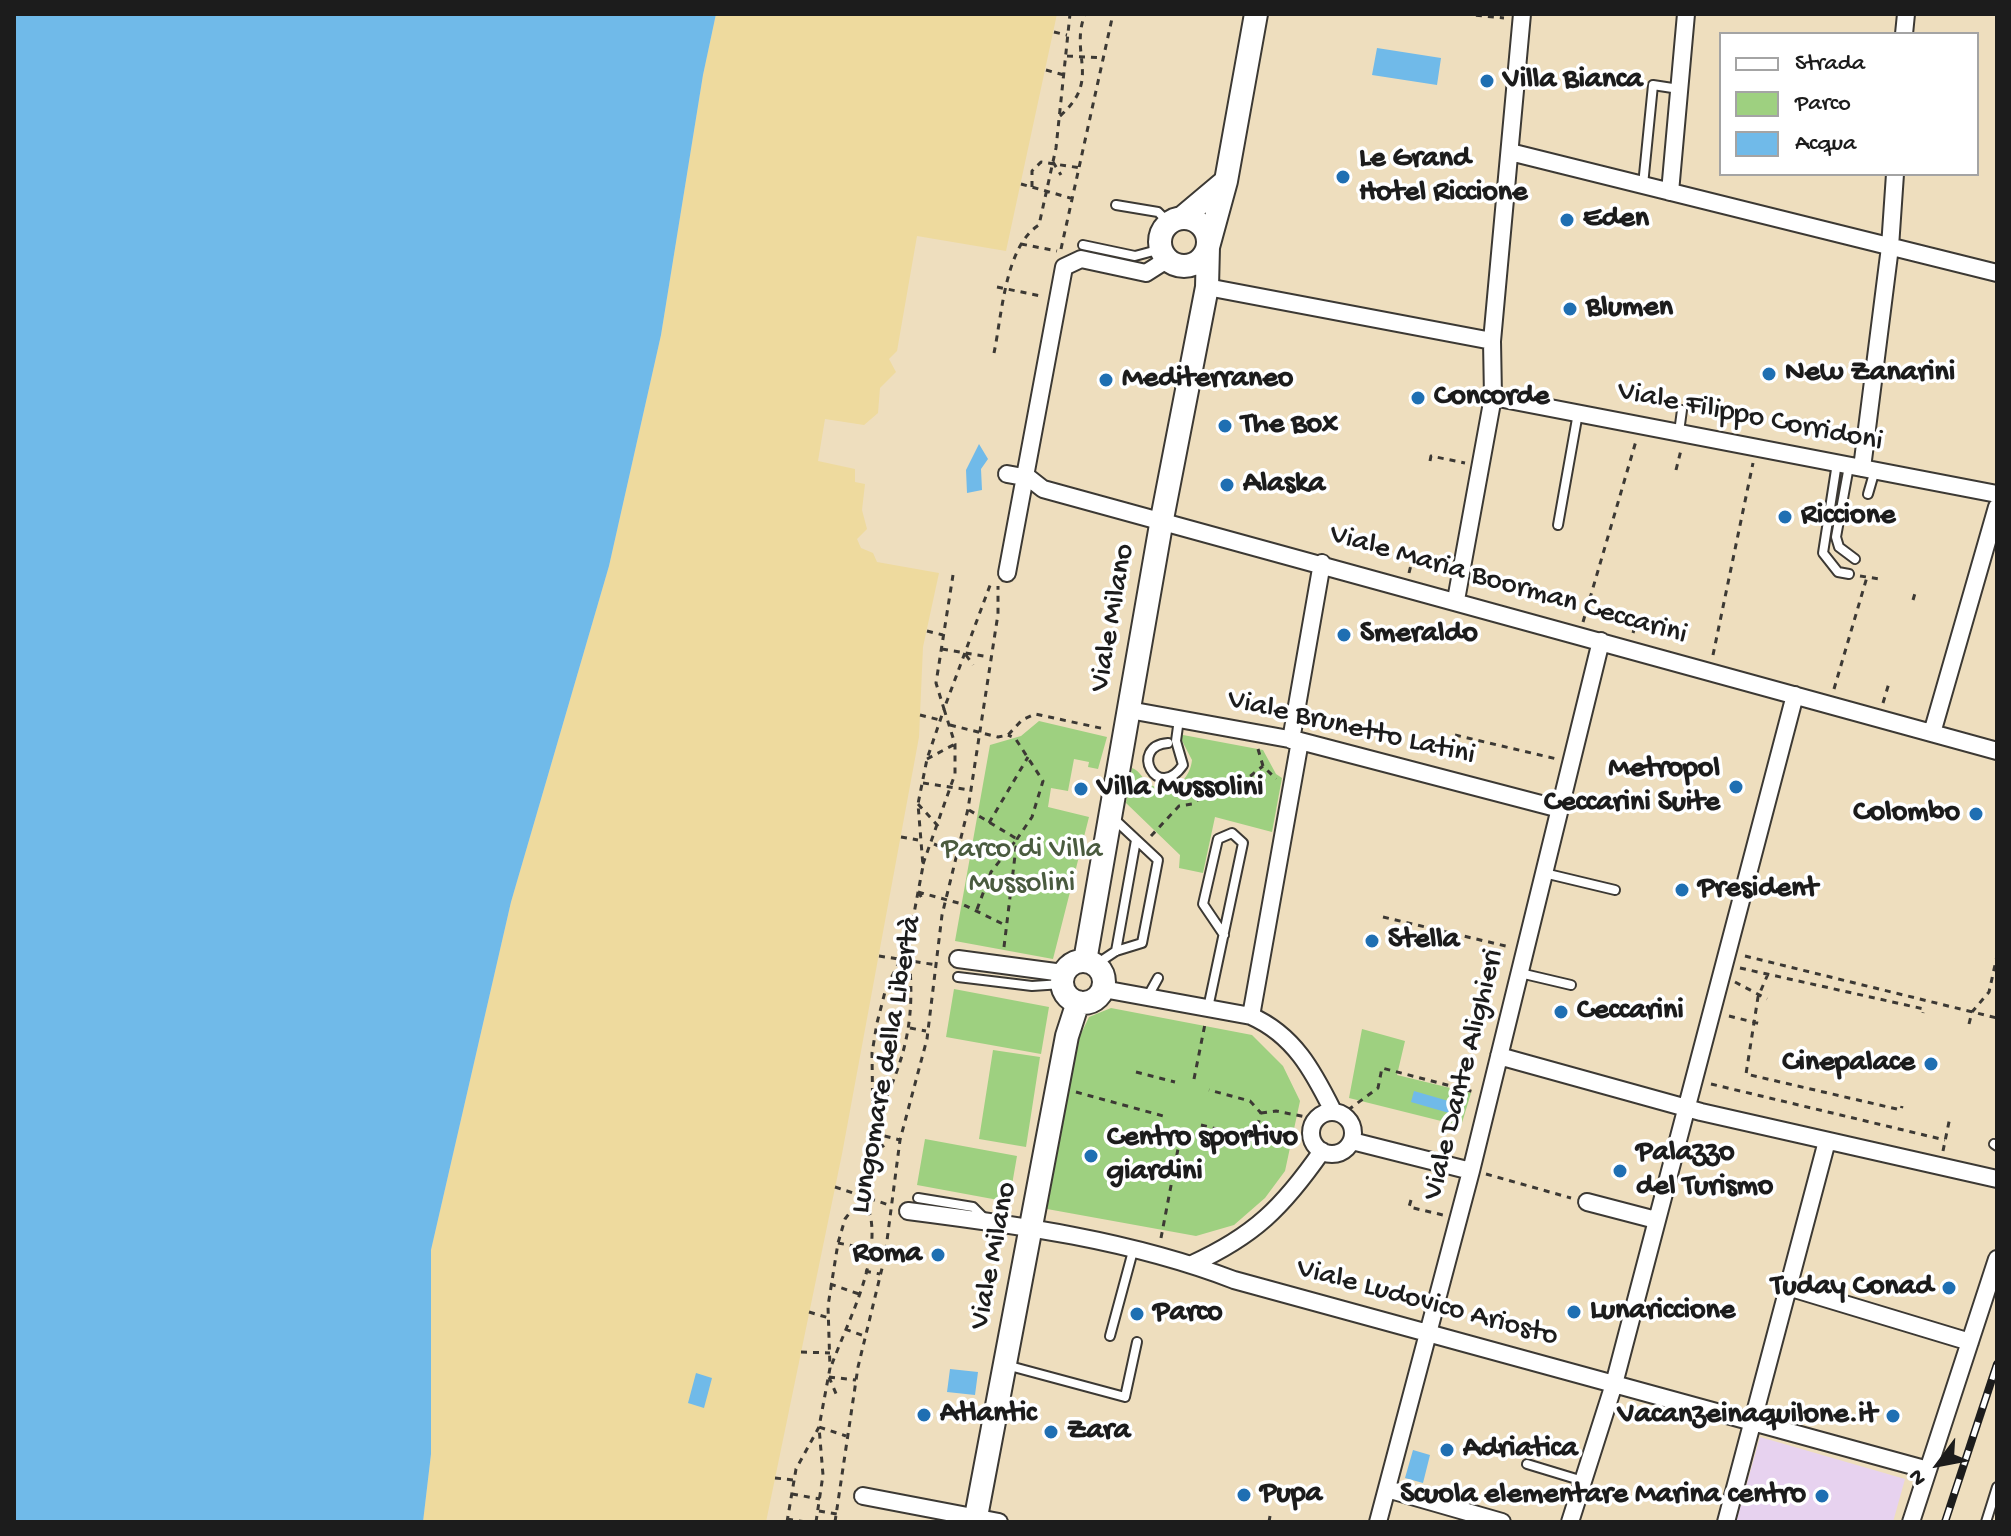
<!DOCTYPE html>
<meta charset="utf-8">
<style>
body{margin:0}
#map{position:relative;width:2011px;height:1536px;overflow:hidden;background:#eedebe;font-family:"Gochi Hand",sans-serif}
canvas{display:block}
.frame{position:absolute;inset:0;border:16px solid #1c1c1c;pointer-events:none}
.legend{position:absolute;left:1719px;top:32px;width:260px;height:144px;box-sizing:border-box;background:#fff;border:2px solid #a4a4a4;margin:0;padding:10px 14px;list-style:none;font-size:24px;color:#1c1c1c}
.legend li{display:flex;align-items:center;gap:16px;height:40px}
.legend b{width:40px;border:2px solid #a4a4a4}
.north{position:absolute;left:1899px;top:1424px;width:80px;height:80px;-webkit-text-stroke:6px #fff;paint-order:stroke;rotate:238deg;font-size:22px;font-weight:700;line-height:32px;text-align:center;color:#1c1c1c}
.north::after{content:'';display:block;margin:auto;width:28px;height:36px;background:#1c1c1c;clip-path:polygon(50% 0,100% 100%,50% 72%,0 100%)}
</style>
<div id="map">
<canvas width="2011" height="1536"></canvas>
<div class="frame"></div>
<ul class="legend">
<li><b style="height:10px;background:#fff"></b>Strada</li>
<li><b style="height:22px;background:#9ed080"></b>Parco</li>
<li><b style="height:22px;background:#70bae9"></b>Acqua</li>
</ul>
<div class="north">N</div>
</div>
<script>
const context = document.querySelector('canvas').getContext('2d');
context.lineJoin = 'round';
function paint(path, color) {
  context.fillStyle = color;
  context.fill(path, 'evenodd');
}
function stroke(path, color, width, dash) {
  context.strokeStyle = color;
  context.lineWidth = width;
  context.lineCap = dash ? 'butt' : 'round';
  context.setLineDash(dash || []);
  context.stroke(path);
}
function drawText(font, color, halo, rows, align = 'center') {
  context.font = font + ' "Gochi Hand",sans-serif';
  context.lineWidth = 7;
  context.setLineDash([]);
  context.textBaseline = 'middle';
  context.strokeStyle = halo;
  context.fillStyle = color;
  for (const [text, x, y, turn = 0] of rows) {
    context.save();
    context.translate(x, y);
    context.rotate((+turn || 0) * Math.PI / 180);
    context.textAlign = isNaN(turn) ? turn : align;
    if (halo) context.strokeText(text, 0, 0);
    context.fillText(text, 0, 0);
    context.restore();
  }
}
paint(new Path2D(`
 M1760,1437l145,42 -12,43h-157z`), '#e7d2ef');
paint(new Path2D(`
 M1039,721l68,16 -9,32 -10,-2 1,-5 -15,-3 -6,32 -17,-3 -3,19 41,10 -36,142 -98,-18 35,-196 31,-9z
 M1183,735l80,15 13,24 6,4 -10,54 -57,-15 -12,56 -24,-5 1,-13 -54,-52 6,-35c9,3 10,12 19,17 20,12 39,-5 41,-25l-12,-23z
 M954,989l95,18 -8,47 -95,-17z
 M1111,1008l141,27 31,31 17,35 -15,70 -20,27 -31,27 -38,11 -149,-27 32,-171 10,-21z
 M1362,1029l43,12 -8,34 74,18 -10,33 -112,-28z
 M993,1050l47,7 -14,90 -47,-8z
 M925,1139l92,17 -8,46 -92,-17z`), '#9ed080');
paint(new Path2D(`
 M716,14h341l-51,237 -89,-15 -20,115 -8,8 7,13 -16,16 -2,25 -14,12 -39,-6 -7,42 37,8v13l10,2 -3,26 5,19 -10,10 4,9 12,5 4,9 62,11 -16,74 -4,90 -77,417 -76,368h-343l8,-68v-204l80,-348 98,-336 52,-231 42,-260z`), '#eeda9e');
paint(new Path2D(`
 M14,14h702l-13,61 -42,260 -52,231 -98,336 -80,348v204l-8,68h-409z
 M1377,48l64,10 -4,27 -65,-10z
 M979,444l9,15 -7,10 1,21 -15,3 -1,-23z
 M1414,1091l38,11 -3,11 -38,-11z
 M950,1369l28,3 -3,23 -28,-3z
 M696,1373l16,5 -8,30 -16,-5z
 M1413,1450l17,5 -7,28 -18,-5z`), '#70bae9');
const lane = new Path2D(`
 M1643,185l10,-100 26,4
 M1116,205l42,7 11,11
 M1083,245l52,11 26,-7
 M1679,432l3,-22
 M1837,463l-14,90 15,19 11,2
 M1849,466l-13,71 3,10 16,12
 M1868,494l7,-24
 M1558,525l20,-112
 M1168,743c-40,3 -11,60 15,22l-7,-24 3,-22
 M1544,873l71,17
 M1116,951l20,-111
 M1095,965l21,-14 26,-8 16,-83 -46,-43
 M1520,973l51,12
 M958,977l74,9 30,-2
 M1148,996l10,-18
 M1208,1008l35,-165 -11,-10 -14,6 -15,65 21,31
 M1994,1144l3,2
 M918,1198l55,9 11,11
 M1110,1336l23,-85
 M1006,1365l119,32 12,-55
 M1527,1464l56,17
 M1986,1522l11,-35`);
const street = new Path2D(`
 M1904,34l2,-20
 M1510,152l487,121
 M1670,192l16,-178
 M1207,287l285,54
 M1493,397l504,97
 M1862,468l28,-221 5,-73
 M1007,474l22,4 14,11 954,262
 M1007,573l57,-306 17,-8 65,14 22,-14
 M1456,600l37,-203 -1,-56 30,-327
 M1129,710l171,31 260,68
 M1932,733l65,-226
 M1291,740l31,-177
 M958,959l105,14
 M1103,989l148,27c43,19 62,55 82,95
 M1251,1016l49,-275
 M1499,1056l202,56 296,67
 M1311 1133a21 21 0 1 1 42 0a21 21 0 1 1-42 0Z
 M1352,1141l119,30
 M1587,1202l69,18
 M908,1211c110,14 222,29 326,69l694,190
 M1192,1264c62,-28 91,-57 130,-113
 M1788,1287l182,55
 M1387,1489l115,33
 M863,1496l136,26
 M1378,1522l93,-351 130,-530
 M1570,1522l44,-138 181,-689
 M1726,1522l101,-381
 M1911,1522l86,-263`);
const secondary = new Path2D(`
 M1182,218l44,-37
 M1160 242a24 24 0 1 1 48 0a24 24 0 1 1-48 0Z
 M1085,961l77,-442 45,-232 1,-40 18,-66 30,-167
 M1062 982a21 21 0 1 1 42 0a21 21 0 1 1-42 0Z
 M975,1522l92,-486 11,-34`);
stroke(lane, '#3c3934', 12);
stroke(street, '#3c3934', 20);
stroke(secondary, '#3c3934', 26);
stroke(new Path2D(`
 M1464,14l40,4
 M1054,32l13,3
 M1067,56l37,2
 M1046,70l18,5
 M1060,116c42,-37 9,-60 25,-102
 M1053,162l8,13
 M1021,184l53,15
 M1032,187v-16l9,-9 40,6
 M1021,244l36,7
 M1061,249l52,-235
 M997,287l44,9
 M994,353c8,-38 11,-107 45,-128l17,-77 14,-134
 M1430,461l1,-5 34,7
 M1676,470l5,-20
 M1409,573l3,-12
 M1860,576l20,3
 M1913,600l3,-10
 M1583,622l53,-181
 M927,631l16,4
 M1633,633l3,-10
 M942,649l47,8
 M966,655l7,10
 M1713,655l40,-192
 M1834,689l33,-112
 M1883,703l6,-20
 M920,715l20,5
 M950,725l48,12 10,-2 14,-15 13,-6 70,15
 M1455,735l102,24
 M1258,749l5,17 13,13
 M927,759l28,-15
 M923,783l47,7
 M918,804l21,23
 M969,810l48,29 -26,33 -15,40
 M989,823l39,-66
 M1151,836l28,-30 13,-2 26,-19 30,-7 15,-12
 M901,837l17,3
 M934,844l22,9
 M923,864l32,-90v-30l-11,-35 48,-129
 M918,892l44,12 45,22
 M918,892l6,9
 M1383,917l127,30
 M1004,947l13,-108 15,-22 11,-36 -28,-43 -7,-3
 M879,956l58,9
 M1745,956l252,62
 M1740,968l184,41 -1,4
 M1768,974l-10,23 -12,77 155,36 1,-4
 M1735,982l32,17
 M1729,1016l32,8
 M1969,1024l3,-12 17,-20 8,-36
 M910,1028l16,3
 M1136,1072l39,10
 M1194,1079l11,-55
 M1711,1084l234,56
 M1076,1092l91,25
 M1348,1110l30,-22 4,-20 92,24
 M1261,1113l15,-2 40,8
 M877,1118c31,-66 39,-100 31,-173
 M1201,1125l35,9 21,-6 4,-15 -11,-12 -41,-11
 M1257,1128l45,10 9,-3
 M873,1133l27,7
 M873,1133l12,16
 M1943,1151l7,-34
 M1486,1174l85,24
 M835,1187l54,18
 M1411,1200l-2,7 34,8
 M1161,1238l21,-110
 M838,1243l31,6
 M865,1271l15,3
 M830,1284l29,10
 M809,1312l20,6
 M845,1329l22,8
 M801,1352l29,1
 M832,1364c16,-43 46,-98 39,-145 -1,-7 -6,-16 -9,-23
 M829,1377l27,3
 M829,1377l8,19
 M775,1478l19,2
 M792,1494l28,5
 M819,1511l18,3
 M787,1519l19,3
 M787,1522l9,-53 23,-42 11,-59 -2,-62 10,-63 7,-24 17,-23 11,-63 -1,-80 5,-30 9,-35 22,-43 15,-79 -5,-62 9,-45 17,-50 -8,-26 17,-108
 M816,1522l7,-47 -4,-48 27,9
 M835,1522l23,-155 27,-111 15,-116 27,-101 15,-124 26,-106 30,-195v-28
 M1269,1522l1,-6`), '#3c3934', 3, [6, 6]);
stroke(lane, '#fff', 8);
stroke(street, '#fff', 16);
stroke(secondary, '#fff', 22);
const rail = new Path2D(`
 M1945,1522l52,-158`);
stroke(rail, '#1c1c1c', 8);
stroke(rail, '#fff', 5, [15]);
for (const [x, y, r, color] of [
 [1487,81,8,"#1f6fb2"],
 [1343,177,8,"#1f6fb2"],
 [1567,220,8,"#1f6fb2"],
 [1570,309,8,"#1f6fb2"],
 [1769,374,8,"#1f6fb2"],
 [1106,380,8,"#1f6fb2"],
 [1418,398,8,"#1f6fb2"],
 [1225,426,8,"#1f6fb2"],
 [1227,485,8,"#1f6fb2"],
 [1785,517,8,"#1f6fb2"],
 [1344,635,8,"#1f6fb2"],
 [1736,787,8,"#1f6fb2"],
 [1081,789,8,"#1f6fb2"],
 [1976,814,8,"#1f6fb2"],
 [1682,890,8,"#1f6fb2"],
 [1372,941,8,"#1f6fb2"],
 [1561,1012,8,"#1f6fb2"],
 [1931,1064,8,"#1f6fb2"],
 [1091,1156,8,"#1f6fb2"],
 [1620,1171,8,"#1f6fb2"],
 [938,1255,8,"#1f6fb2"],
 [1949,1288,8,"#1f6fb2"],
 [1574,1312,8,"#1f6fb2"],
 [1137,1314,8,"#1f6fb2"],
 [924,1415,8,"#1f6fb2"],
 [1893,1416,8,"#1f6fb2"],
 [1051,1432,8,"#1f6fb2"],
 [1447,1450,8,"#1f6fb2"],
 [1244,1495,8,"#1f6fb2"],
 [1822,1496,8,"#1f6fb2"]
]) {
  const dot = new Path2D();
  dot.arc(x, y, r, 0, 2 * Math.PI);
  context.fillStyle = color;
  context.fill(dot);
  stroke(dot, '#fff', 3);
}
drawText('bold 30px', '#1c1c1c', '#fff', [
 ["Villa Bianca",1503,81],
 ["Le Grand",1359,160],
 ["Hotel Riccione",1359,194],
 ["Eden",1583,220],
 ["Blumen",1586,309],
 ["New Zanarini",1785,374],
 ["Mediterraneo",1122,380],
 ["Concorde",1434,398],
 ["The Box",1241,426],
 ["Alaska",1243,485],
 ["Riccione",1801,517],
 ["Smeraldo",1360,635],
 ["Metropol",1720,770,"right"],
 ["Ceccarini Suite",1720,804,"right"],
 ["Villa Mussolini",1097,789],
 ["Colombo",1960,814,"right"],
 ["President",1698,890],
 ["Stella",1388,941],
 ["Ceccarini",1577,1012],
 ["Cinepalace",1915,1064,"right"],
 ["Centro sportivo",1107,1139],
 ["giardini",1107,1173],
 ["Palazzo",1636,1154],
 ["del Turismo",1636,1188],
 ["Roma",922,1255,"right"],
 ["Tuday Conad",1933,1288,"right"],
 ["Lunariccione",1590,1312],
 ["Parco",1153,1314],
 ["Atlantic",940,1415],
 ["Vacanzeinaquilone.it",1877,1416,"right"],
 ["Zara",1067,1432],
 ["Adriatica",1463,1450],
 ["Pupa",1260,1495],
 ["Scuola elementare Marina centro",1806,1496,"right"]
], 'left');
drawText('30px', '#1c1c1c', '#fff', [
 ["Viale Filippo Corridoni",1750,418,11],
 ["Viale Maria Boorman Ceccarini",1508,586,16],
 ["Viale Milano",1114,618,-80],
 ["Viale Brunetto Latini",1351,729,13],
 ["Lungomare della Libertà",888,1065,-80],
 ["Viale Dante Alighieri",1465,1075,-76],
 ["Viale Milano",995,1256,-79],
 ["Viale Ludovico Ariosto",1427,1304,15]
]);
drawText('30px', '#4a5b3f', '#fff', [
 ["Parco di Villa",1022,851],
 ["Mussolini",1022,885]
]);
</script>
